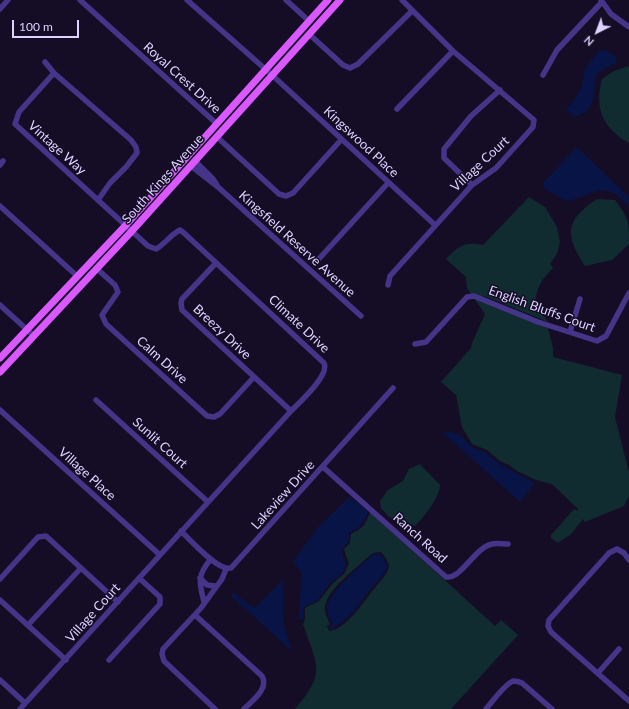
<!DOCTYPE html>
<style>
body{margin:0}
#map{position:relative;width:629px;height:709px;overflow:hidden;background:#150d26;font-family:Lato,sans-serif}
canvas{display:block}
.north{position:absolute;left:577px;top:12px;width:40px;height:40px;-webkit-text-stroke:3px #150d26;paint-order:stroke;rotate:222deg;font-size:11px;font-weight:700;line-height:16px;text-align:center;color:#ded2ff}
.north::after{content:'';display:block;margin:auto;width:14px;height:18px;background:#ded2ff;clip-path:polygon(50% 0,100% 100%,50% 72%,0 100%)}
.scale{position:absolute;left:12px;top:20px;width:67px;height:18px;box-sizing:border-box;border:2px solid #ded2ff;border-top:0;padding-left:5px;font-size:12px;line-height:14px;white-space:nowrap;color:#ded2ff;-webkit-text-stroke:3px #150d26;paint-order:stroke}
</style>
<div id="map">
<canvas width="629" height="709"></canvas>
<div class="north">N</div>
<div class="scale">100 m</div>
</div>
<script>
const context = document.querySelector('canvas').getContext('2d');
context.lineJoin = 'round';
function paint(path, color) {
  context.fillStyle = color;
  context.fill(path, 'evenodd');
}
function stroke(path, color, width, dash) {
  context.strokeStyle = color;
  context.lineWidth = width;
  context.lineCap = dash ? 'butt' : 'round';
  context.setLineDash(dash || []);
  context.stroke(path);
}
function drawText(font, color, halo, rows, align = 'center') {
  context.font = font + ' Lato,sans-serif';
  context.lineWidth = 3;
  context.setLineDash([]);
  context.textBaseline = 'middle';
  context.strokeStyle = halo;
  context.fillStyle = color;
  for (const [text, x, y, turn = 0] of rows) {
    context.save();
    context.translate(x, y);
    context.rotate((+turn || 0) * Math.PI / 180);
    context.textAlign = isNaN(turn) ? turn : align;
    if (halo) context.strokeText(text, 0, 0);
    context.fillText(text, 0, 0);
    context.restore();
  }
}
paint(new Path2D(`
 M629,66v77c-26,-15 -35,-34 -27,-64l12,-8z
 M529,197l16,10 12,20 3,15 -3,12 -7,10 3,4c-9,9 -21,24 -16,39 2,5 9,10 11,15l-61,-25 -16,-3 -4,-6 -1,-11 -20,-18c12,-13 19,-18 37,-14z
 M597,199l18,1c14,19 14,21 14,44l-17,16 -27,6c-20,-31 -21,-45 12,-67z
 M474,298l74,30 5,20v9l69,18 -7,42 14,56v23l-5,10 -39,16 -2,-3 -12,15 -13,9 -7,-5v-3l23,-26 5,2 -2,-3 -25,-24 -16,-4 -19,-9 -8,-6 -9,-4 -13,-11 -15,-6 -10,-17 -6,-32 -15,-13 30,-34 1,-5 13,-29z
 M420,464l20,21c0,12 -16,32 -25,41l-9,-4 -4,2 -14,-8 -7,-8 -1,-7 8,-11 15,-9 6,-12z
 M370,512l125,114 6,-6 17,15 -67,74h-156c32,-37 22,-43 8,-85l2,-5v-11l14,-7 14,-18 11,-9 5,-10 -5,-15 6,-6 1,-9c10,-4 16,-11 19,-22zM381,552l5,6 3,8c-2,10 -10,16 -15,23 -11,13 -27,40 -45,42l-2,-5 3,-2c-2,-5 -6,-11 -5,-18 3,-17 29,-36 42,-48l6,-5z`), '#102c30');
paint(new Path2D(`
 M606,50l11,8 -1,5 -17,9 -3,4c-3,19 1,36 -22,41l-8,-8 10,-11 6,-12 3,-17 14,-18z
 M578,148l51,49v9c-28,-29 -33,-10 -63,-5l-22,-13 -1,-5 32,-34z
 M441,431l18,3 14,14 12,4 13,11 37,20 -15,19z
 M349,497l16,11 3,4c-3,10 -9,17 -19,21l-1,10c-9,7 -6,11 -2,21l-3,9 -12,9 -13,18 -15,7v12l-4,1 2,-44v-4l-8,-11 26,-35z
 M374,554h6l5,6 2,7c-3,8 -9,14 -15,20 -12,16 -22,34 -42,42l-1,-2 4,-2c-2,-5 -6,-11 -6,-17 2,-17 35,-43 47,-54z
 M283,580l1,46 8,25 -61,-55 2,-4 18,14 5,1z`), '#071445');
stroke(new Path2D(`
 M80,0l137,124
 M187,0l85,75 163,150
 M286,0l23,21
 M601,0l10,14 18,13
 M0,9l8,-9
 M309,34l34,31 7,3 8,-4 54,-53
 M45,62l9,11 77,67 5,7 1,6 -11,14 -16,16 -12,17
 M543,75l14,-25 45,-48
 M397,109l56,-58
 M217,137l62,57 7,2 7,-3 48,-53
 M195,161l18,18 4,6
 M0,165l3,-4
 M191,166l27,21 143,129
 M472,185l-28,-27v-9l27,-33 29,-26
 M0,206l77,70
 M317,261l71,-78
 M216,263l-34,36 -1,4 1,7 109,101
 M97,269l18,16 3,7 -16,23 4,9 101,92 7,1 6,-3 34,-37
 M388,285l2,-9 82,-91 24,-17 37,-41 1,-7 -81,-69 -51,-51
 M0,305l34,31
 M570,332l10,-33
 M415,344l11,-2 41,-45 7,-1 64,26 59,19 9,-5 23,-43
 M96,400l112,102
 M0,410l160,145
 M323,467l123,110c16,2 28,-29 46,-33 4,-1 11,0 16,0
 M181,531c9,9 38,41 50,37l162,-180
 M629,560l-5,-7 -7,-4 -8,4 -60,67 -1,6 3,6 78,69
 M200,578l7,7 8,1
 M0,579l38,-42 8,-1 72,66
 M0,600l66,60
 M204,602c-5,-20 -7,-27 7,-43
 M195,615l67,61c7,13 -9,24 -18,33
 M28,625l53,-57
 M109,660l51,-56v-7l-21,-19
 M598,673l21,-24
 M0,680l25,23
 M20,709l271,-298c9,-9 39,-36 33,-48l-140,-130 -4,-3c-10,5 -15,14 -24,19l-8,-3 -133,-122 4,-12 35,-39
 M215,709l-51,-48 -2,-7 1,-5 38,-41 21,-29 4,-10
 M486,709c6,-7 19,-25 27,-28 2,0 7,1 9,2l30,26`), '#453588', 5.5);
stroke(new Path2D(`
 M0,358l126,-133 202,-225
 M0,372l131,-140 209,-232`), '#d959ff', 7);
drawText('13px', '#ded2ff', '#150d26', [
 ["Royal Crest Drive",182,78,42],
 ["Kingswood Place",361,142,43],
 ["Vintage Way",57,148,42],
 ["Village Court",480,164,-43],
 ["South Kings Avenue",163,179,-48],
 ["Kingsfield Reserve Avenue",297,244,42],
 ["English Bluffs Court",542,309,20],
 ["Climate Drive",299,324,43],
 ["Breezy Drive",222,332,43],
 ["Calm Drive",162,360,42],
 ["Sunlit Court",160,443,42],
 ["Village Place",87,474,42],
 ["Lakeview Drive",283,495,-48],
 ["Ranch Road",420,538,42],
 ["Village Court",93,613,-48]
]);
</script>
